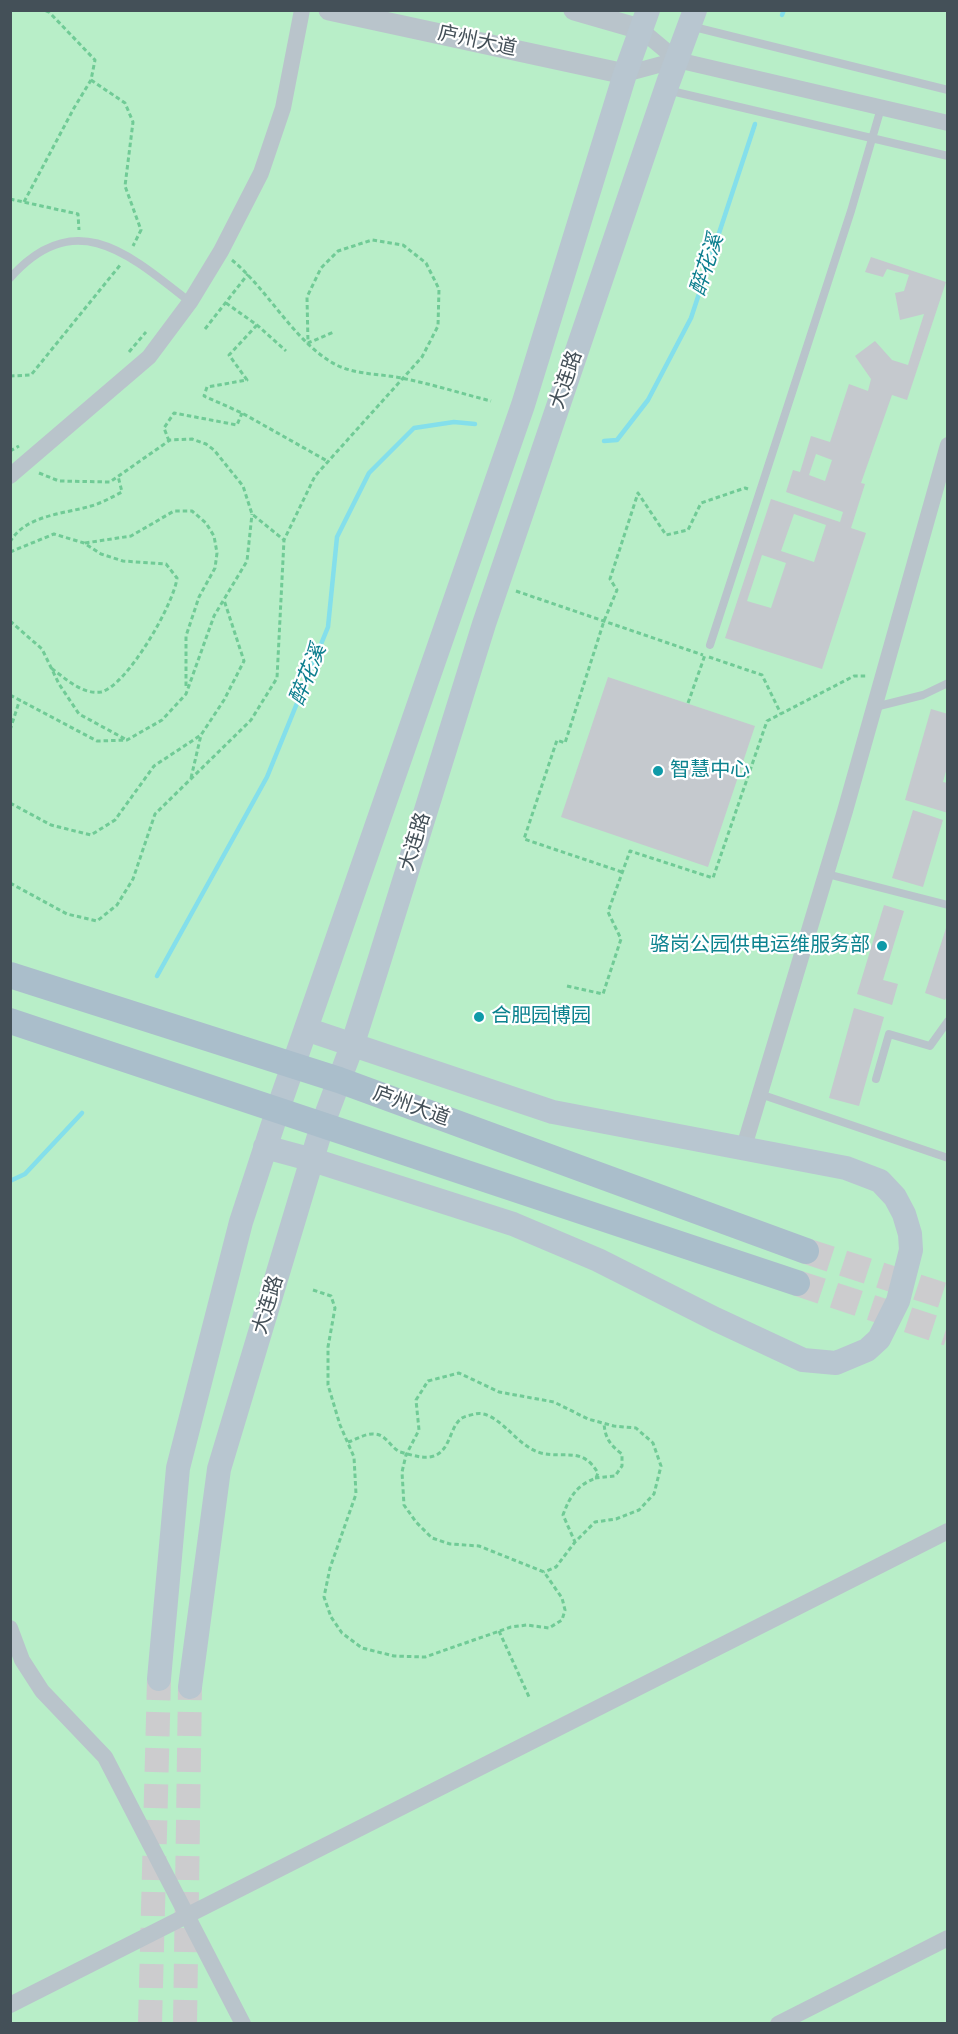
<!DOCTYPE html>
<meta charset="utf-8">
<style>
body{margin:0}
#map{position:relative;width:958px;height:2034px;overflow:hidden;background:#eeebeb;font-family:Poppins,sans-serif}
canvas{display:block}
.frame{position:absolute;inset:0;border:12px solid #445058;pointer-events:none}
</style>
<div id="map">
<canvas width="958" height="2034"></canvas>
<div class="frame"></div>
</div>
<script>
const context = document.querySelector('canvas').getContext('2d');
context.lineJoin = 'round';
function paint(path, color) {
  context.fillStyle = color;
  context.fill(path, 'evenodd');
}
function stroke(path, color, width, dash) {
  context.strokeStyle = color;
  context.lineWidth = width;
  context.lineCap = dash ? 'butt' : 'round';
  context.setLineDash(dash || []);
  context.stroke(path);
}
function drawText(font, color, halo, rows, align = 'center') {
  context.font = font + ' Poppins,"Noto Sans SC",sans-serif';
  context.lineWidth = 4.5;
  context.setLineDash([]);
  context.textBaseline = 'middle';
  context.strokeStyle = halo;
  context.fillStyle = color;
  for (const [text, x, y, turn = 0] of rows) {
    context.save();
    context.translate(x, y);
    context.rotate((+turn || 0) * Math.PI / 180);
    context.textAlign = isNaN(turn) ? turn : align;
    if (halo) context.strokeText(text, 0, 0);
    context.fillText(text, 0, 0);
    context.restore();
  }
}
paint(new Path2D(`
 M11,11h936v2012l-936,1z`), '#b8eec8');
stroke(new Path2D(`
 M782,15l2,-5
 M604,441l13,-1 31,-40 43,-82 64,-194
 M157,976l110,-199 61,-150 9,-90 32,-64 45,-45 40,-6 21,2
 M10,1181l15,-7 57,-61`), '#84dfeb', 4.5);
paint(new Path2D(`
 M871,257l75,25 -39,118 -15,-5 -31,88 4,1 -14,44 15,5 -44,136 -97,-31 46,-139 69,23 3,-10 -57,-20 7,-22 7,2 11,-36 19,6 19,-58 19,7 3,-12 -16,-23 20,-15 17,19 16,5 16,-51 -24,6 -5,-27 9,-2 5,-16 -22,-6 -4,8 -18,-5zM816,454l16,6 -7,21 -16,-6zM794,514l32,11 -12,37 -33,-11zM762,555l24,8 -15,45 -24,-7z
 M608,677l147,49 -47,141 -147,-50z
 M931,709l17,5v50l-5,18 5,1v30l-43,-13z
 M913,810l30,10 -20,67 -31,-9z
 M884,905l20,6 -21,69 15,4 -6,21 -35,-11z
 M947,925l1,68 -3,7 -20,-7z
 M854,1008l30,9 -25,89 -30,-8z`), '#c5c9ce');
stroke(new Path2D(`
 M150,2024l9,-345
 M185,2024l5,-337`), '#ccccce', 24, [24, 12]);
stroke(new Path2D(`
 M806,1251l142,46
 M797,1283l151,50`), '#ccccce', 26, [26, 13]);
stroke(new Path2D(`
 M91,80l34,23 8,19 -8,64 16,44 -8,16
 M10,199l68,15 1,16
 M24,202l50,-94 17,-28 4,-20 -46,-48 -6,-2
 M232,260c36,30 60,78 99,102 23,14 50,11 75,17 29,6 57,15 85,22
 M226,303l31,22 29,26
 M257,325l-28,30 18,25 -40,7 -3,9 38,17 87,49
 M205,329l43,-55
 M129,352l17,-20
 M10,376l21,-1 90,-111
 M169,441l-5,-13 10,-15 63,12 5,-12
 M10,451l9,-5
 M39,473l20,8 51,1 60,-42 22,-1 14,5 8,6 29,36 9,28 32,26
 M10,542c15,-27 54,-28 81,-36 11,-3 21,-9 31,-14l-4,-16
 M85,543l46,-7 43,-25h18l14,12 8,13 3,17 -2,15 -16,29 -13,39v53
 M10,552l44,-18 30,9 17,11 22,7 43,3 11,14c-3,26 -50,108 -76,114 -19,3 -36,-14 -50,-24
 M516,591l187,64
 M10,621l32,28 17,35 20,30 46,25
 M709,657l53,18 19,39
 M10,695l87,46 30,-1 35,-20 24,-26 28,-78 33,-55 5,-47
 M688,703l17,-48
 M10,730l10,-31
 M191,778l10,-43 23,-35 20,-39 -20,-61
 M10,803l41,22 40,10 24,-15 39,-54 47,-31
 M622,872l-98,-33 33,-99 8,3 39,-122 13,-31 -7,-11 28,-86 28,42 22,-5 13,-27 44,-15 3,1
 M10,883l57,31 30,7 20,-16 16,-26 22,-65 96,-94 26,-42 7,-138 31,-64 107,-119 16,-31 1,-37 -13,-26 -23,-18 -31,-5 -34,11 -17,17 -14,29 1,46 26,-11
 M567,986l36,8 18,-55 -13,-27 22,-61 83,27 54,-157 87,-45h13
 M313,1290l18,6 4,12 -7,39v38l12,40 14,32 2,37 -26,74 -6,29 7,20 11,16 20,15 32,8 31,1 86,-30 16,-2 22,3 13,-8 3,-10 -3,-12 -18,-26 -65,-26 -29,-2 -18,-6 -16,-16 -12,-17 -2,-33 4,-17 13,-25 -3,-30 12,-19 31,-8 40,19 55,10 34,17 26,7 22,2 17,15 8,23 -7,28 -15,16 -23,9 -21,3 -20,20 -19,25 -12,5
 M348,1442c7,-2 18,-9 26,-8 12,0 16,13 26,18 4,1 18,5 22,5 30,3 25,-29 40,-39 3,-2 9,-3 13,-4 12,-3 24,8 32,15 10,9 20,20 34,24 24,6 41,-7 57,20l-2,5c-19,7 -26,18 -33,37l12,27
 M595,1478l20,-2 7,-10v-12c-12,-9 -17,-16 -18,-31
 M499,1631l31,68`), '#70cb96', 3, [4.5, 3]);
stroke(new Path2D(`
 M690,26l258,64
 M667,90l281,66
 M10,278c65,-73 119,-24 180,24
 M710,645l141,-434 30,-103
 M875,707l48,-12 25,-12
 M827,874l121,31
 M876,1079l13,-45 41,12 18,-25
 M760,1094l188,64`), '#b9c4cb', 8);
stroke(new Path2D(`
 M640,29l37,31 271,63
 M625,74l52,-14
 M10,476l139,-119 41,-55 31,-51 40,-78 22,-65 19,-98
 M743,1150l102,-339 103,-366
 M10,1628l12,32 20,31 63,66 138,267
 M10,2005l938,-474
 M778,2024l170,-86`), '#b9c4cb', 16);
stroke(new Path2D(`
 M329,10l296,64
 M574,10l66,19`), '#b9c4cb', 21);
stroke(new Path2D(`
 M265,1147l48,13 200,64 85,36 117,59 88,41 33,3 31,-13 12,-11 19,-38 13,-51 -1,-16 -6,-20 -9,-17 -15,-16 -34,-13 -293,-56 -247,-83
 M159,1679l19,-211 63,-246 37,-113 245,-704 102,-331 23,-64
 M190,1687l29,-218 103,-343 30,-80 24,-75 108,-347 184,-541 27,-73`), '#b8c6d0', 24);
stroke(new Path2D(`
 M10,975l329,105 467,171
 M10,1021l787,262`), '#aabecb', 26);
for (const [x, y, r, color] of [
 [658,771,6,"#0f9aa8"],
 [882,946,6,"#0f9aa8"],
 [479,1017,6,"#0f9aa8"]
]) {
  const dot = new Path2D();
  dot.arc(x, y, r, 0, 2 * Math.PI);
  context.fillStyle = color;
  context.fill(dot);
  stroke(dot, '#fff', 2);
}
drawText('20px', '#445058', '#fff', [
 ["庐州大道",477,42,12],
 ["大连路",567,380,-71],
 ["大连路",416,842,-73],
 ["庐州大道",411,1107,20],
 ["大连路",269,1305,-73]
]);
drawText('20px', '#0d838f', '#fff', [
 ["智慧中心",670,771],
 ["骆岗公园供电运维服务部",870,946,"right"],
 ["合肥园博园",491,1017]
], 'left');
drawText('italic 21px', '#0c7e8e', '#fff', [
 ["醉花溪",708,265,-72],
 ["醉花溪",309,675,-68]
]);
</script>
